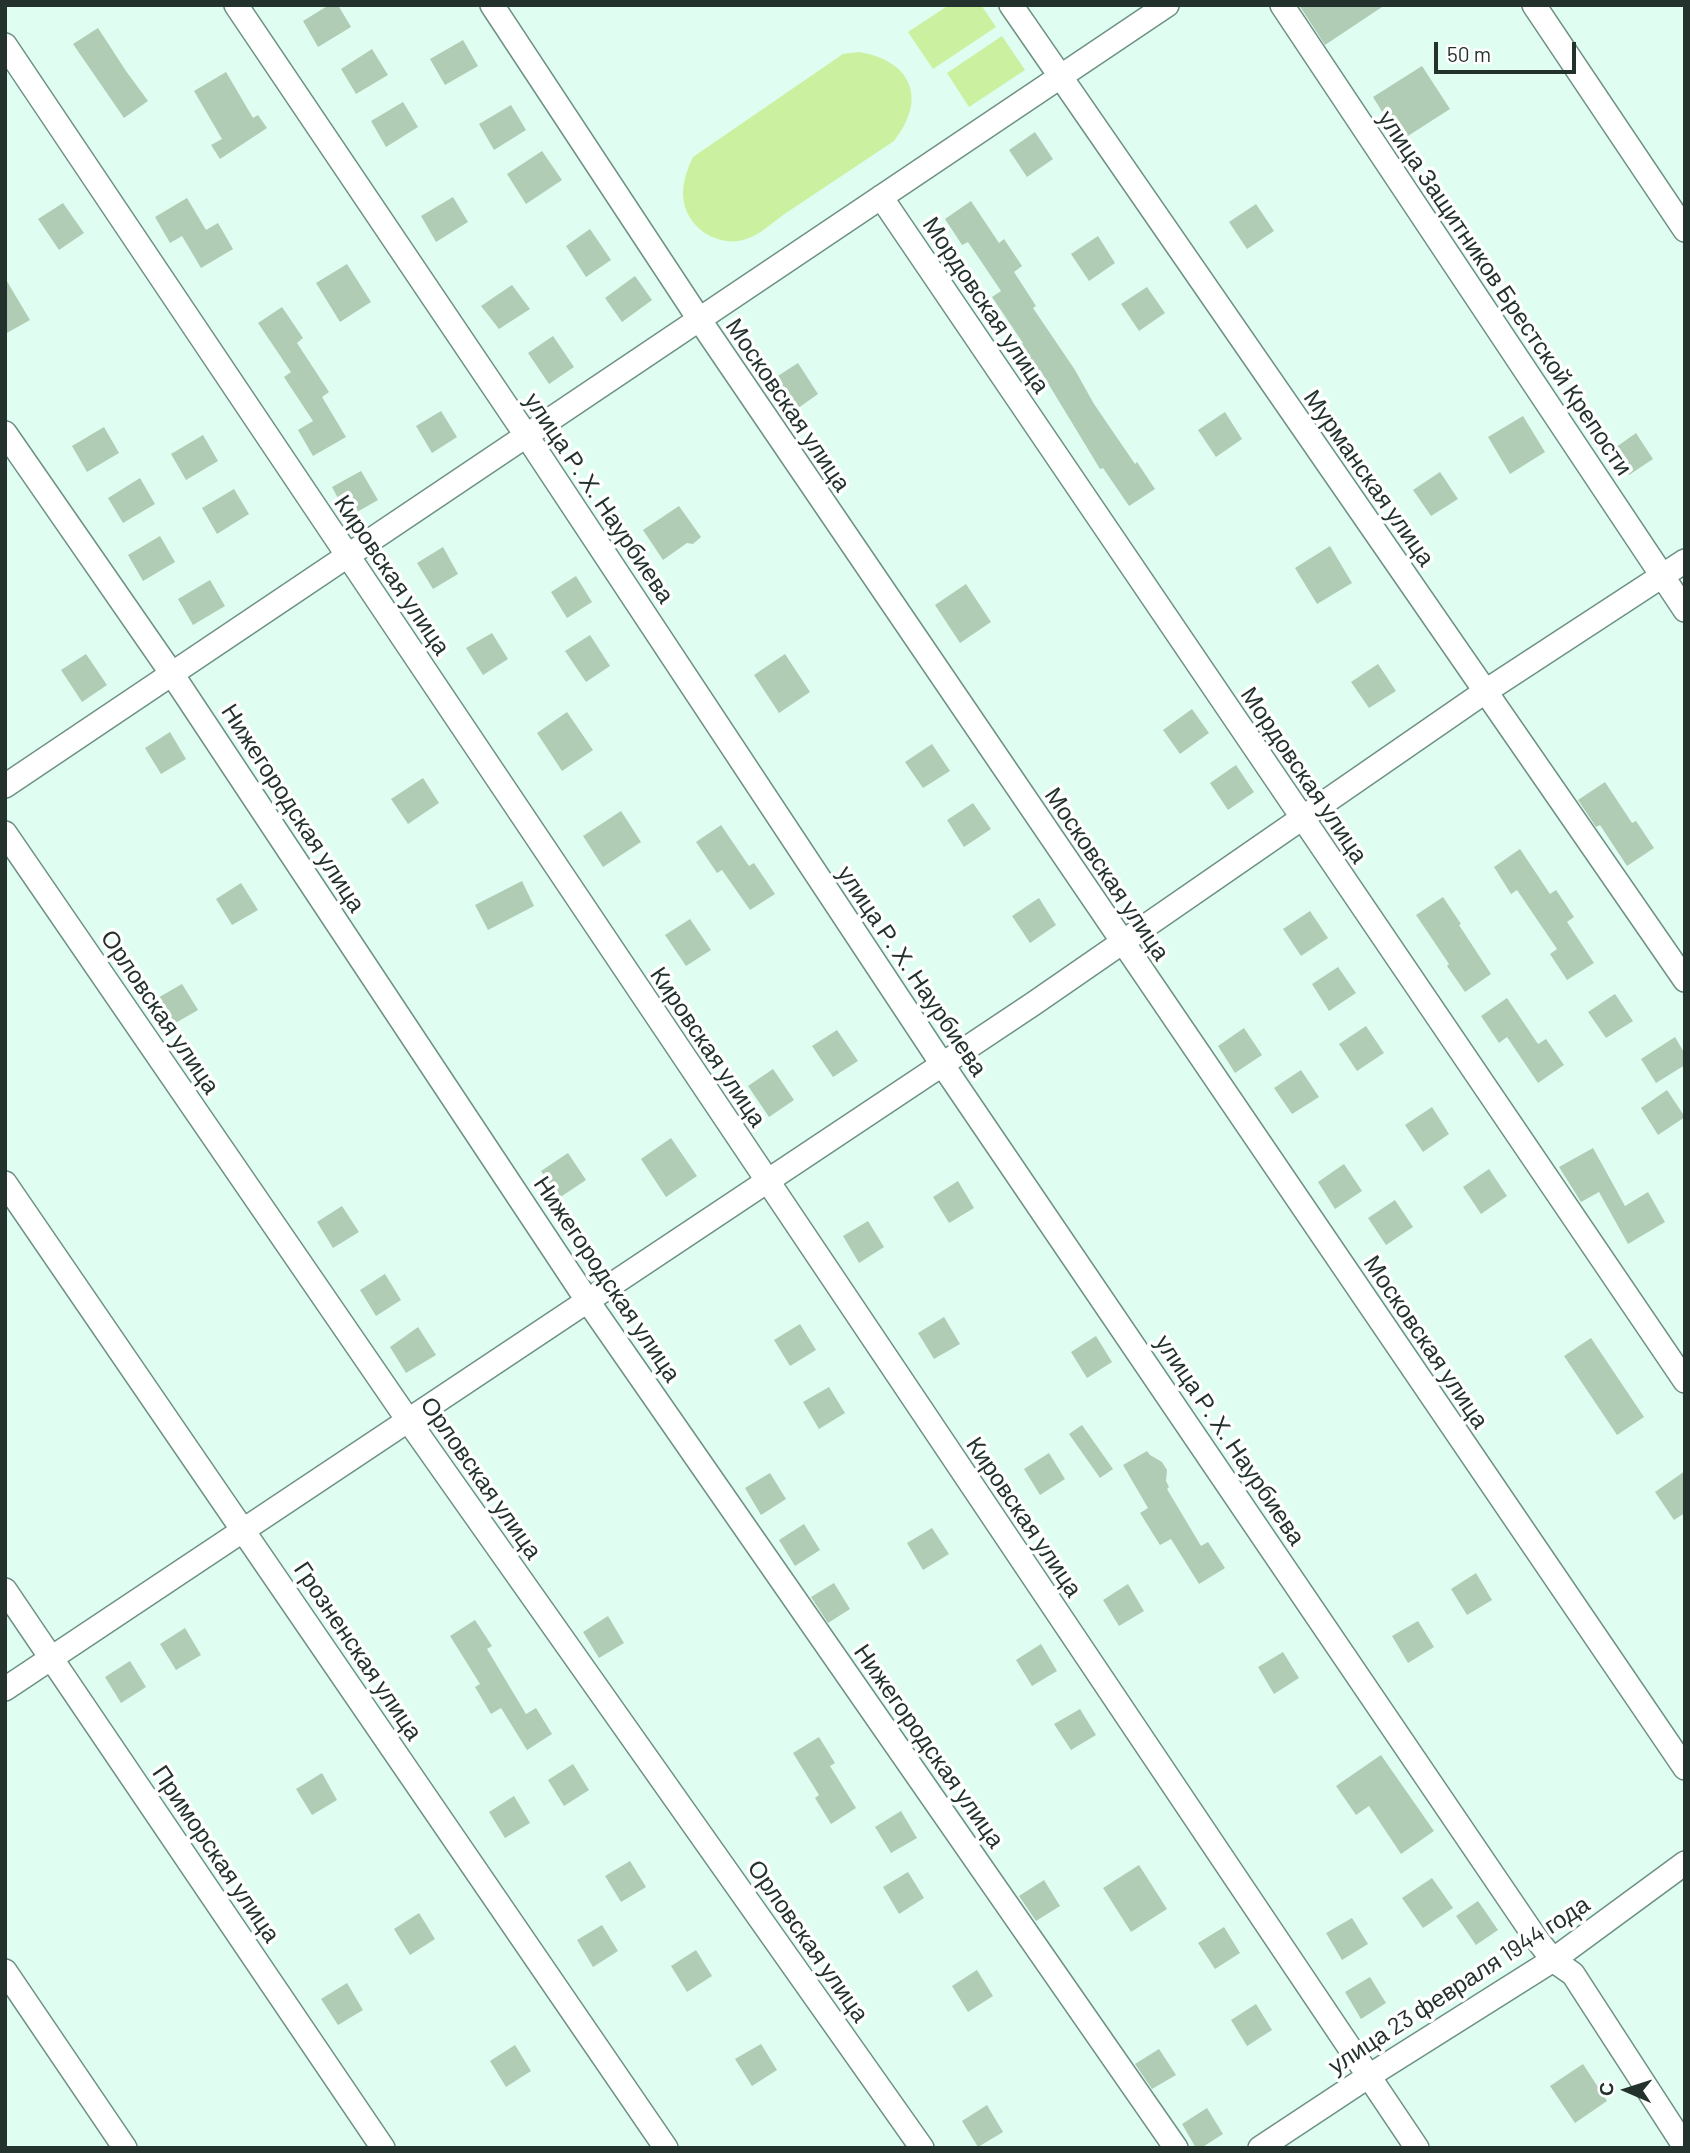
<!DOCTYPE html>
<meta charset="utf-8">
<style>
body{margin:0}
#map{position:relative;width:1690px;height:2153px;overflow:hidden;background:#dffdf1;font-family:Barlow,sans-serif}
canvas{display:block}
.frame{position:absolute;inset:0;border:7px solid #23322c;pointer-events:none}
.north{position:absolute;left:1592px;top:2055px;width:70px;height:70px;-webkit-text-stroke:5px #fff;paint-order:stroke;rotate:273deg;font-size:19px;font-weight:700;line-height:28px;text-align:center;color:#23322c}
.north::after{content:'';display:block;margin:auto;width:24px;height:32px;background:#23322c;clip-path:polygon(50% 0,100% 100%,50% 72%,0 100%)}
.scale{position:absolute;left:1434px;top:42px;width:142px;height:32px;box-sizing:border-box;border:4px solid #23322c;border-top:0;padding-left:9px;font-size:21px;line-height:24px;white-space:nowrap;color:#23322c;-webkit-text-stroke:5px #fff;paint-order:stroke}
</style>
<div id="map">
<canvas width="1690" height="2153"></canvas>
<div class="frame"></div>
<div class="north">С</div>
<div class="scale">50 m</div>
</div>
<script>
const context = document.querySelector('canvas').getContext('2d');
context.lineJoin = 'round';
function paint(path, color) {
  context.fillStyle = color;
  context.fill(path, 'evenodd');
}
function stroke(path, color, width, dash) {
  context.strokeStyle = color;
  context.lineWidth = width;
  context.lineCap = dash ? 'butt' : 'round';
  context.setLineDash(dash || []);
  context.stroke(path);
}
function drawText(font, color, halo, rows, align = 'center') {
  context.font = font + ' Barlow,sans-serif';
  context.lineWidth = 7;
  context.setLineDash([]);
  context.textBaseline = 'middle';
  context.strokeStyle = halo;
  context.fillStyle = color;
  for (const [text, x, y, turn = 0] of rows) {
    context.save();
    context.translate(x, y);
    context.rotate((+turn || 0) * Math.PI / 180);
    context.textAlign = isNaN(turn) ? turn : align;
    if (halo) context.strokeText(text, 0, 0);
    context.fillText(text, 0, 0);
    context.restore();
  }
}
paint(new Path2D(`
 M949,5h32l15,22 -63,42 -25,-37z
 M1002,36l23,34 -56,37 -22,-34z
 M859,52c54,9 68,48 35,89 -36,24 -72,48 -108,72 -12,8 -26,22 -40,26 -18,7 -42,-2 -53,-17 -16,-21 -10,-44 0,-65l150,-103z`), '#cbf0a0');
paint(new Path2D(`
 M329,5h9l13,22 -33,20 -15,-26z
 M1299,5h86l-60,40z
 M98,28l28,43 22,30 -24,17 -51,-74z
 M463,40l15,26 -33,19 -15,-26z
 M372,49l16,26 -32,19 -15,-25z
 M1422,66l28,43 -50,32 -27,-44z
 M226,72l27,46 5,-3 9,13 -47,31 -9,-14 11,-6 -28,-48z
 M403,102l15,25 -32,20 -15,-26z
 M511,105l15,25 -32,20 -15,-26z
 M1035,132l18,27 -26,18 -18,-27z
 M542,151l20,29 -36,24 -19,-30z
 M453,197l15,25 -32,20 -15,-26z
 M187,198l19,32 12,-7 15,26 -32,19 -19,-32 -12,7 -15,-26z
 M971,201l28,42 5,-4 18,27 -8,6 22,34 -3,2 42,62 19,34 41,60 2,-2 18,27 -26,17 -26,-38 -3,1 -60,-99 -3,2 -18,-27 4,-2 -31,-46 9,-6 -33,-49 -6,3 -17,-26z
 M63,203l21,30 -25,17 -21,-31z
 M1256,204l18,27 -27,18 -18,-27z
 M590,229l21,31 -25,17 -20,-31z
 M1098,236l17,27 -26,18 -18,-27z
 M347,264l24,38 -31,20 -24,-39z
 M635,276l17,24 -30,22 -17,-24z
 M5,278l25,42 -25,14z
 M512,285l18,24 -31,20 -18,-23z
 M1147,287l18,26 -26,18 -18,-27z
 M282,307l21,31 -6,5 32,49 -7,5 24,40 -33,19 -15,-26 15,-9 -29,-44 7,-5 -33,-49z
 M553,336l21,31 -25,17 -21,-31z
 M798,363l20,31 -24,17 -21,-32z
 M441,411l16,26 -25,16 -16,-27z
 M1225,412l17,27 -26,18 -18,-27z
 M1523,416l22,36 -35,22 -22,-37z
 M104,427l15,26 -32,19 -15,-26z
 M1636,433l17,26 -24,16 -17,-25z
 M203,435l15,26 -32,19 -15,-26z
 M361,471l17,29 -30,17 -16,-30z
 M1440,472l18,27 -27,17 -18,-26z
 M140,478l15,26 -32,19 -15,-25z
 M234,489l15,25 -32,20 -15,-26z
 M679,506l22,31 -8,7 -6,-1 -24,17 -20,-30z
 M160,536l15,26 -32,19 -15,-26z
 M1330,546l22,37 -35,21 -22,-36z
 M443,547l15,27 -25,15 -16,-26z
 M576,576l16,26 -25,16 -16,-26z
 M210,580l15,26 -32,19 -15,-26z
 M966,584l25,38 -31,21 -25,-38z
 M492,633l16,26 -25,16 -17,-27z
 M590,635l20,31 -24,16 -21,-31z
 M86,654l21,31 -25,17 -21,-32z
 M785,654l25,38 -31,21 -25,-38z
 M1378,664l18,27 -27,17 -18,-26z
 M1192,709l17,24 -29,21 -17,-24z
 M567,712l26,38 -31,21 -25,-38z
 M170,732l16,27 -25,15 -16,-26z
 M932,744l18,27 -27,17 -18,-26z
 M1236,765l18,27 -26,18 -18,-27z
 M423,778l16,25 -31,21 -17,-25z
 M1605,782l27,41 4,-2 18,27 -27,18 -27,-41 -4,2 -18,-27z
 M973,803l18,26 -27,18 -17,-27z
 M621,811l20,31 -38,25 -20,-31z
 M721,825l28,41 5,-3 21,31 -25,16 -28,-40 -5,3 -21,-31z
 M1520,849l30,45 6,-4 18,27 -7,5 27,41 -27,17 -17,-26 7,-5 -40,-59 -6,4 -17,-27z
 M522,881l12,25 -46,24 -13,-25z
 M241,883l17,27 -26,15 -16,-26z
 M1443,897l18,27 -2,1 32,49 -26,18 -18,-26 2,-2 -33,-49z
 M1039,898l17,27 -26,18 -18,-27z
 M1310,911l18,27 -27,18 -18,-27z
 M690,919l21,31 -25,16 -21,-31z
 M1338,967l18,26 -27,18 -17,-27z
 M182,984l16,26 -26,15 -16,-26z
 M1615,994l18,27 -27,17 -18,-26z
 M1507,998l31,46 8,-5 18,26 -26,18 -31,-46 -8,6 -18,-27z
 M1366,1026l18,27 -27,18 -18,-27z
 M1244,1028l18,27 -27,18 -17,-27z
 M837,1030l21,31 -25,16 -21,-31z
 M1675,1037l10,17v11l-29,18 -15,-24z
 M773,1069l21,31 -25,17 -21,-31z
 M1301,1070l18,27 -27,17 -18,-26z
 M1667,1090l18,27 -27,18 -17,-27z
 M1432,1107l17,27 -26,18 -18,-27z
 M671,1138l26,38 -31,21 -25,-38z
 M1593,1148l32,58 23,-14 17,30 -37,22 -29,-52 -18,10 -22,-35z
 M568,1153l18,27 -27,18 -18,-27z
 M1344,1164l18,27 -27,18 -17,-27z
 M1489,1169l18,27 -26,18 -18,-27z
 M958,1181l16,27 -25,15 -16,-26z
 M1395,1200l18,27 -27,18 -18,-27z
 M342,1206l17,26 -26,16 -16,-26z
 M868,1221l16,26 -25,16 -16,-27z
 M385,1274l16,26 -25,16 -16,-26z
 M944,1317l16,27 -26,15 -16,-26z
 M800,1324l16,26 -26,16 -16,-26z
 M418,1327l18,28 -30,18 -16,-26z
 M1096,1336l16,26 -25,16 -16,-26z
 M1591,1338l53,79 -27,18 -53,-79z
 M829,1387l16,26 -26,16 -16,-27z
 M1082,1425l31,44 -13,9 -31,-44z
 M1147,1451l3,4 12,7 5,8 -1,11 3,6 -2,2 34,57 7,-4 17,26 -26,16 -28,-45 -11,6 -20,-32 8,-5 -25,-43z
 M1049,1453l16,26 -25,16 -16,-26z
 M1685,1471v42l-11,7 -19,-28z
 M770,1473l16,26 -25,16 -16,-27z
 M804,1524l16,26 -25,16 -16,-26z
 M932,1528l17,26 -26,16 -16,-27z
 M1476,1573l16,27 -25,15 -16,-26z
 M834,1583l16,26 -22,14 -17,-26z
 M1128,1584l16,27 -25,15 -16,-26z
 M608,1616l16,27 -25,15 -16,-26z
 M475,1620l17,26 -5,3 39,65 10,-6 16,26 -25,16 -26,-42 -10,6 -16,-27 5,-3 -30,-48z
 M1418,1621l16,26 -26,16 -16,-27z
 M185,1628l16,27 -25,15 -16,-26z
 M1041,1644l16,27 -25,15 -16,-26z
 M1283,1652l16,26 -25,16 -16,-27z
 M130,1661l16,26 -25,16 -16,-26z
 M1080,1709l16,26 -25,15 -17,-26z
 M819,1737l16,26 -5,3 26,42 -25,16 -16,-26 4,-3 -26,-42z
 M1381,1755l53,76 -33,23 -32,-48 -13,9 -20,-29z
 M573,1764l16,26 -25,16 -16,-26z
 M322,1773l15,27 -25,15 -16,-26z
 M514,1796l16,27 -25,15 -16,-26z
 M901,1811l16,27 -26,15 -16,-26z
 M630,1861l16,26 -25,15 -16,-26z
 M1139,1865l28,44 -36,23 -28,-44z
 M908,1872l16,26 -25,16 -16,-27z
 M1432,1878l21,30 -30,20 -21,-30z
 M1044,1880l16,26 -24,15 -17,-25z
 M1478,1901l20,29 -22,15 -20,-29z
 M419,1913l16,26 -25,16 -16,-26z
 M1352,1918l16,26 -26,16 -16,-27z
 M602,1925l16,26 -25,16 -16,-27z
 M1224,1927l16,26 -25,16 -17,-26z
 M696,1950l16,26 -25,16 -16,-26z
 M977,1970l16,26 -25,16 -16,-26z
 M1370,1977l16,26 -25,16 -16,-27z
 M347,1983l16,27 -25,15 -17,-26z
 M1256,2004l16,26 -25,16 -16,-26z
 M761,2044l16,26 -25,16 -17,-27z
 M515,2045l16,26 -25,16 -16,-26z
 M1159,2049l17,26 -24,14 -17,-25z
 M1583,2064l24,37 -32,22 -25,-37z
 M987,2105l16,27 -25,15 -16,-26z
 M1207,2108l16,26 -22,14h-5l-14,-24z`), '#b1ccb5');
const minor = new Path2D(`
 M236,5l290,430 416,629 593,873 18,23 20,14 112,173
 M492,5l207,314 986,1449
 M1011,5l674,975
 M1282,5l403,605
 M1534,5l151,225
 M5,45l1412,2103
 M881,197l804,1184
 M5,433l167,241 415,626 589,848
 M5,786l1162,-781
 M5,833l403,587 514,728
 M5,1183l661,965
 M5,1590l378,558
 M5,1689l1028,-685 453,-313 199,-130
 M5,1971l120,177
 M1260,2148l109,-72 184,-116 132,-97`);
stroke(minor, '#6e9184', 26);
stroke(minor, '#fff', 23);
drawText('24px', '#23322c', '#fff', [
 ["улица Защитников Брестской Крепости",1505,293,56],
 ["Мордовская улица",986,305,56],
 ["Московская улица",788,405,56],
 ["Мурманская улица",1369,478,55],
 ["улица Р. Х. Наурбиева",599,498,56],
 ["Кировская улица",392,575,56],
 ["Мордовская улица",1304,775,56],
 ["Нижегородская улица",293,808,57],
 ["Московская улица",1107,874,56],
 ["улица Р. Х. Наурбиева",912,971,56],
 ["Орловская улица",160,1012,56],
 ["Кировская улица",708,1047,56],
 ["Нижегородская улица",607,1279,56],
 ["Московская улица",1426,1342,56],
 ["улица Р. Х. Наурбиева",1230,1440,56],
 ["Орловская улица",481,1478,55],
 ["Кировская улица",1024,1517,56],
 ["Грозненская улица",358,1651,56],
 ["Нижегородская улица",929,1746,55],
 ["Приморская улица",216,1854,56],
 ["Орловская улица",808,1941,55],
 ["улица 23 февраля 1944 года",1459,1985,-33]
]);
</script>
